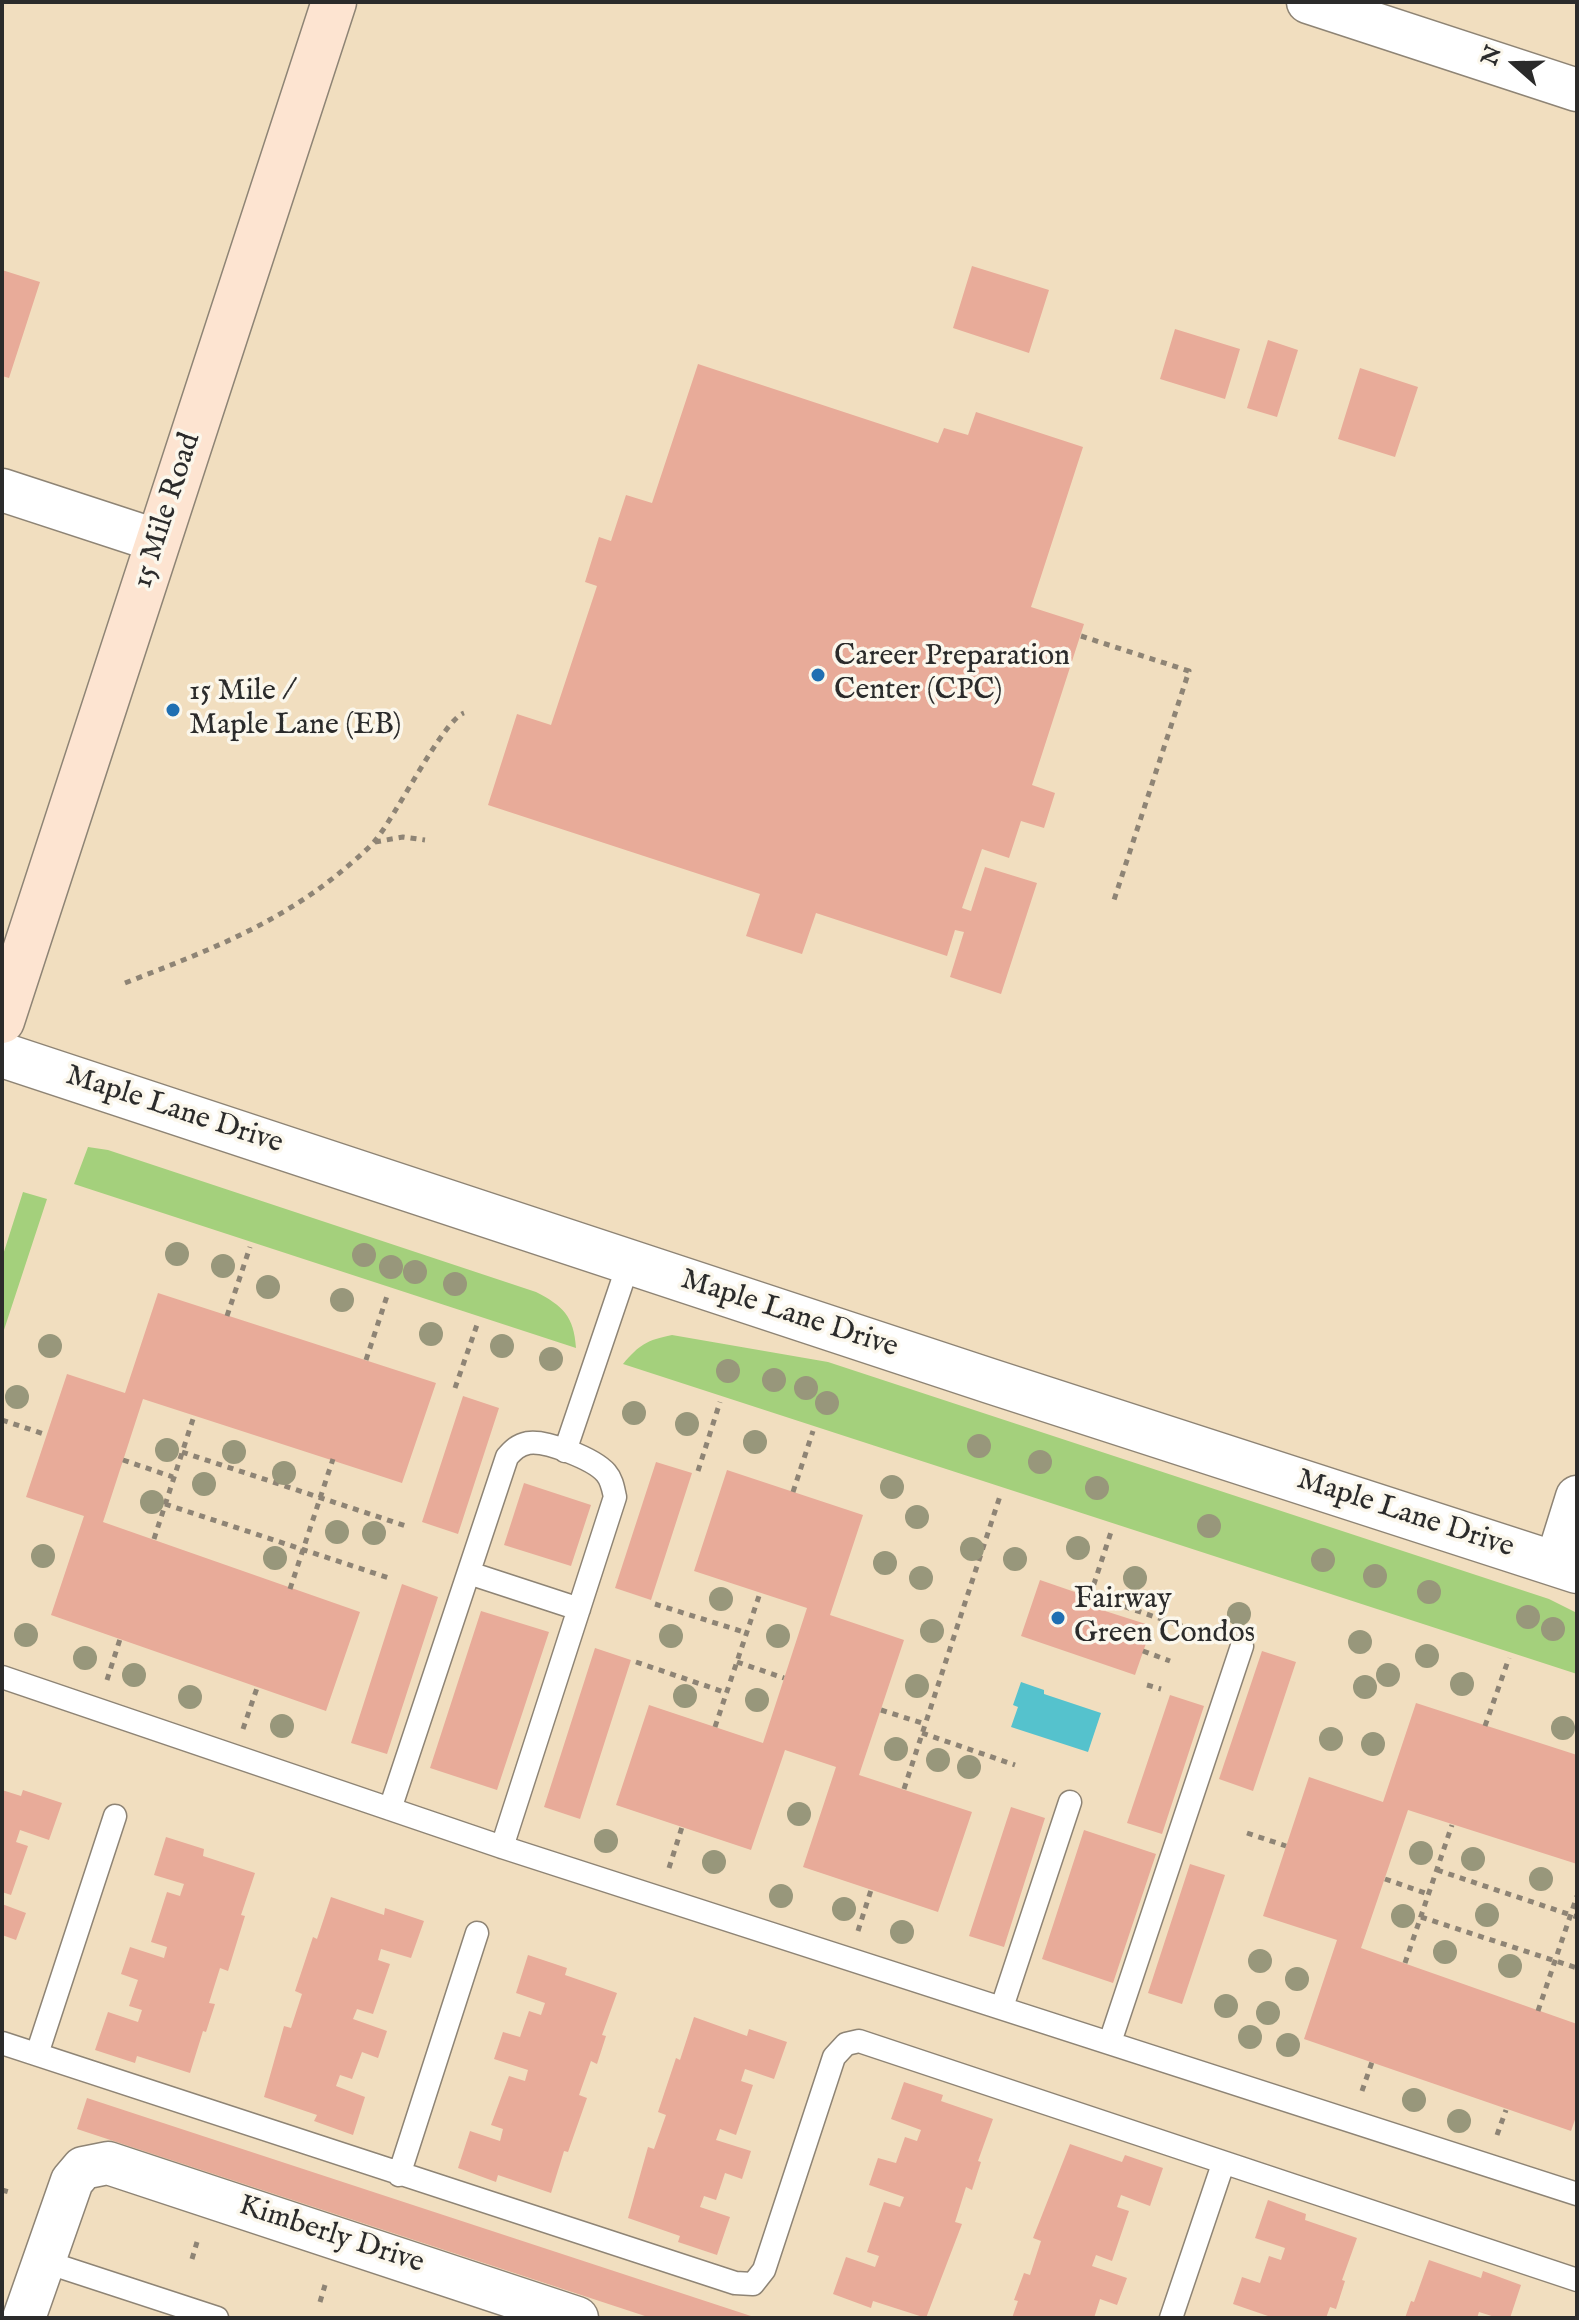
<!DOCTYPE html>
<style>
body{margin:0}
#map{position:relative;width:1579px;height:2320px;overflow:hidden;background:#f1debf;font-family:"IM FELL English",serif}
canvas{display:block}
.frame{position:absolute;inset:0;border:4px solid #2b2b2b;pointer-events:none}
.north{position:absolute;left:1475px;top:24px;width:80px;height:80px;-webkit-text-stroke:6px #fbf7ec;paint-order:stroke;rotate:290deg;font-size:22px;font-weight:700;line-height:32px;text-align:center;color:#2b2b2b}
.north::after{content:'';display:block;margin:auto;width:28px;height:36px;background:#2b2b2b;clip-path:polygon(50% 0,100% 100%,50% 72%,0 100%)}
</style>
<div id="map">
<canvas width="1579" height="2320"></canvas>
<div class="frame"></div>
<div class="north">N</div>
</div>
<script>
const context = document.querySelector('canvas').getContext('2d');
context.lineJoin = 'round';
function paint(path, color) {
  context.fillStyle = color;
  context.fill(path, 'evenodd');
}
function stroke(path, color, width, dash) {
  context.strokeStyle = color;
  context.lineWidth = width;
  context.lineCap = dash ? 'butt' : 'round';
  context.setLineDash(dash || []);
  context.stroke(path);
}
function drawText(font, color, halo, rows, align = 'center') {
  context.font = font + ' "IM FELL English",serif';
  context.lineWidth = 7;
  context.setLineDash([]);
  context.textBaseline = 'middle';
  context.strokeStyle = halo;
  context.fillStyle = color;
  for (const [text, x, y, turn = 0] of rows) {
    context.save();
    context.translate(x, y);
    context.rotate((+turn || 0) * Math.PI / 180);
    context.textAlign = isNaN(turn) ? turn : align;
    if (halo) context.strokeText(text, 0, 0);
    context.fillText(text, 0, 0);
    context.restore();
  }
}
paint(new Path2D(`
 M88,1147l20,3 428,142c27,14 38,24 40,56l-502,-164z
 M23,1192l24,7 -45,137v-78z
 M672,1335l156,27 721,237 28,14v61l-954,-310c16,-19 24,-24 49,-29z`), '#a4d07c');
paint(new Path2D(`
 M1021,1682l23,8v4l57,19 -13,39 -77,-25 7,-20 -5,-2z`), '#55c2cd');
paint(new Path2D(`
 M972,266l77,24 -20,63 -76,-25z
 M2,270l38,12 -31,96 -7,-2z
 M1175,329l65,20 -15,50 -65,-20z
 M1268,340l30,10 -21,67 -30,-9z
 M698,364l240,79 6,-15 24,7 8,-23 107,35 -52,160 53,17 -52,161 23,8 -11,35 -23,-7 -12,37 -27,-9 -20,59 9,3 14,-44 52,16 -36,111 -51,-17 14,-45 -9,-2 -8,26 -131,-43 -14,41 -56,-18 14,-42 -272,-89 29,-91 34,11 46,-139 -12,-4 14,-45 12,4 15,-46 26,8z
 M1360,368l58,19 -23,70 -57,-18z
 M158,1293l278,90 -34,100 -259,-84 -40,123 257,90 -34,99 -275,-96 33,-99 -58,-19 41,-123 58,19z
 M463,1396l36,12 -41,126 -36,-12z
 M656,1462l36,11 -41,127 -36,-12z
 M727,1470l136,45 -33,100 74,25 -45,135 113,37 -34,100 -135,-45 33,-100 -51,-17 -34,100 -135,-45 33,-100 114,38 44,-135 -113,-37z
 M524,1483l67,22 -20,61 -67,-21z
 M1040,1580l64,22 -2,8 50,16 -17,49 -114,-39z
 M402,1584l36,13 -51,157 -36,-11z
 M481,1611l68,21 -52,158 -67,-22z
 M595,1648l36,12 -51,159 -36,-12z
 M1262,1651l34,11 -43,129 -34,-12z
 M1170,1695l34,11 -42,128 -35,-11z
 M1416,1703l161,52v109l-169,-54 -47,138 216,76v90l-6,17 -267,-92 33,-99 -74,-24 46,-139 74,25z
 M2,1790l19,6 2,-6 39,13 -13,37 -29,-10 -4,12 12,4 -17,49 -9,-3z
 M1011,1807l34,11 -41,129 -35,-11z
 M1084,1830l72,24 -43,129 -71,-24z
 M166,1837l38,12 -1,7 52,17 -14,42 4,1 -17,55 -8,-3 -11,35 6,1 -9,28 -3,-1 -13,42 -53,-17 -2,7 -40,-13 13,-38 30,10 4,-12 -13,-4 9,-26 -17,-6 9,-27 34,11 3,-11 -16,-5 16,-50 13,4 4,-12 -30,-9z
 M1190,1864l35,11 -43,129 -34,-11z
 M331,1897l53,18 1,-7 39,13 -13,37 -30,-9 -3,11 12,4 -17,50 -16,-5 -4,10 34,12 -9,27 -16,-6 -10,27 -12,-4 -4,11 29,11 -12,38 -39,-14 3,-6 -53,-18 20,-71 7,2 11,-34 -7,-3 18,-54 4,2z
 M2,1904l24,9 -10,27 -14,-5z
 M528,1955l39,13 -2,7 52,18 -15,42 4,1 -9,28 -6,-3 -12,34 8,3 -19,54 -4,-1 -13,42 -53,-18 -2,7 -38,-14 12,-37 30,10 3,-12 -12,-4 18,-49 16,5 3,-11 -34,-11 9,-27 17,5 9,-26 12,4 4,-12 -29,-10z
 M694,2017l53,19 2,-7 38,13 -13,37 -29,-10 -4,12 12,4 -17,50 -16,-6 -4,11 35,11 -9,28 -17,-6 -9,27 -12,-4 -4,11 30,10 -13,38 -39,-13 2,-6 -52,-18 20,-71 6,2 12,-34 -8,-3 18,-54 4,2z
 M904,2082l39,13 -2,6 52,18 -15,42 3,1 -9,28 -6,-3 -11,35 7,2 -36,94 -53,-17 -2,7 -38,-14 13,-37 29,10 4,-11 -12,-4 17,-50 16,5 4,-10 -35,-12 9,-27 18,5 9,-26 12,4 4,-11 -30,-11z
 M87,2098l667,219v1h-103l-574,-189z
 M1070,2144l52,18 3,-7 38,13 -13,38 -29,-11 -4,12 12,4 -17,50 -16,-6 -4,11 35,12 -10,27 -17,-6 -6,19h-82l6,-17 -4,-1 10,-27 6,2 11,-34 -8,-3z
 M1268,2200l38,14 -1,6 52,18 -15,42 3,1 -9,28 -6,-2 -4,11h-59l1,-2 -35,-12 9,-27 18,6 9,-27 12,4 4,-12 -30,-10z
 M1429,2260l52,18 2,-7 38,14 -11,33h-12l-19,-6 -2,6h-72l6,-17 3,1z`), '#e8ab99');
const service = new Path2D(`
 M565,1451l64,-189
 M469,1573l110,36
 M2,1677l500,170 1075,347
 M390,1809l117,-352c6,-7 11,-12 21,-14 18,-3 66,16 78,30 6,7 7,15 9,24l-113,350
 M1002,2007l68,-205
 M1110,2042l132,-396
 M2,2043l733,240 18,1 11,-14 70,-213 12,-13 13,-3 718,239
 M37,2054l78,-238
 M399,2175l78,-242
 M43,2261l174,57
 M1171,2318l52,-154`);
const minor = new Path2D(`
 M1308,2l269,88
 M2,490l156,51
 M1556,1564l21,-67
 M24,2318l48,-137 11,-13 25,-5 469,155`);
const tertiary = new Path2D(`
 M2,1055l988,326 587,190`);
const secondary = new Path2D(`
 M2,1021l332,-1019`);
stroke(service, '#8e8475', 25);
stroke(minor, '#8e8475', 45);
stroke(tertiary, '#8e8475', 47);
stroke(secondary, '#8e8475', 47);
stroke(new Path2D(`
 M1081,636l108,35 -75,229
 M375,842l28,-5 22,3
 M125,983c77,-30 147,-56 212,-108 12,-10 26,-21 37,-33 21,-24 69,-122 90,-129
 M227,1316l23,-69
 M366,1360l22,-67
 M455,1388l23,-66
 M2,1420l45,15
 M182,1452l227,75
 M123,1460l50,17
 M698,1471l22,-69
 M793,1492l20,-61
 M165,1504l227,75
 M154,1539l40,-123
 M290,1589l43,-130
 M1090,1595l92,31
 M1090,1596l22,-67
 M655,1604l92,29
 M1143,1651l27,10
 M636,1662l91,31
 M737,1662l47,16
 M107,1680l13,-41
 M1147,1685l14,4
 M881,1710l44,14
 M1485,1726l24,-68
 M715,1727l45,-134
 M243,1729l14,-41
 M922,1733l93,32
 M904,1789l97,-296
 M1247,1833l39,13
 M669,1868l13,-41
 M1437,1870l140,47
 M1385,1879l43,15
 M1421,1917l156,51
 M858,1931l13,-41
 M1405,1963l47,-138
 M1538,2011l39,-115
 M1362,2091l10,-29
 M1497,2135l9,-25
 M2,2190l10,3
 M192,2259l5,-17
 M320,2302l5,-17`), '#8e8475', 5, [6, 6]);
stroke(service, '#fff', 22);
stroke(minor, '#fff', 42);
stroke(tertiary, '#fff', 44);
stroke(secondary, '#fde4d1', 44);
context.fillStyle = '#98977b';
for (const [x, y] of [
 [177,1254],
 [364,1255],
 [223,1266],
 [391,1267],
 [415,1272],
 [455,1284],
 [268,1287],
 [342,1300],
 [431,1334],
 [50,1346],
 [502,1346],
 [551,1359],
 [728,1371],
 [774,1380],
 [806,1388],
 [17,1397],
 [827,1403],
 [634,1413],
 [687,1424],
 [755,1442],
 [979,1446],
 [167,1450],
 [234,1452],
 [1040,1462],
 [284,1473],
 [204,1484],
 [892,1487],
 [1097,1488],
 [152,1502],
 [917,1517],
 [1209,1526],
 [337,1532],
 [374,1533],
 [1078,1548],
 [972,1549],
 [43,1556],
 [275,1558],
 [1015,1559],
 [1323,1560],
 [885,1563],
 [1375,1576],
 [921,1578],
 [1135,1578],
 [1429,1592],
 [721,1599],
 [1239,1614],
 [1528,1617],
 [1553,1629],
 [932,1631],
 [26,1635],
 [671,1636],
 [778,1636],
 [1360,1642],
 [1427,1656],
 [85,1658],
 [134,1675],
 [1388,1675],
 [1462,1684],
 [917,1686],
 [1365,1687],
 [685,1696],
 [190,1697],
 [757,1700],
 [282,1726],
 [1563,1728],
 [1331,1739],
 [1373,1744],
 [896,1749],
 [938,1760],
 [969,1767],
 [799,1814],
 [606,1841],
 [1421,1853],
 [1473,1859],
 [714,1862],
 [1541,1879],
 [781,1896],
 [844,1909],
 [1487,1915],
 [1403,1916],
 [902,1932],
 [1445,1952],
 [1260,1961],
 [1510,1966],
 [1297,1979],
 [1226,2006],
 [1268,2013],
 [1250,2037],
 [1288,2045],
 [1414,2100],
 [1459,2121]
]) {
  context.beginPath();
  context.arc(x, y, 12, 0, 2 * Math.PI);
  context.fill();
}
for (const [x, y, r, color] of [
 [818,675,8,"#1f6fb2"],
 [173,710,8,"#1f6fb2"],
 [1058,1618,8,"#1f6fb2"]
]) {
  const dot = new Path2D();
  dot.arc(x, y, r, 0, 2 * Math.PI);
  context.fillStyle = color;
  context.fill(dot);
  stroke(dot, '#fbf7ec', 3);
}
drawText('30px', '#2b2b2b', '#fbf7ec', [
 ["15 Mile Road",168,511,-72],
 ["Maple Lane Drive",174,1111,18],
 ["Maple Lane Drive",789,1315,18],
 ["Maple Lane Drive",1405,1515,18],
 ["Kimberly Drive",331,2236,18]
]);
drawText('30px', '#2b2b2b', '#fbf7ec', [
 ["Career Preparation",834,658],
 ["Center (CPC)",834,692],
 ["15 Mile /",189,693],
 ["Maple Lane (EB)",189,727],
 ["Fairway",1074,1601],
 ["Green Condos",1074,1635]
], 'left');
</script>
